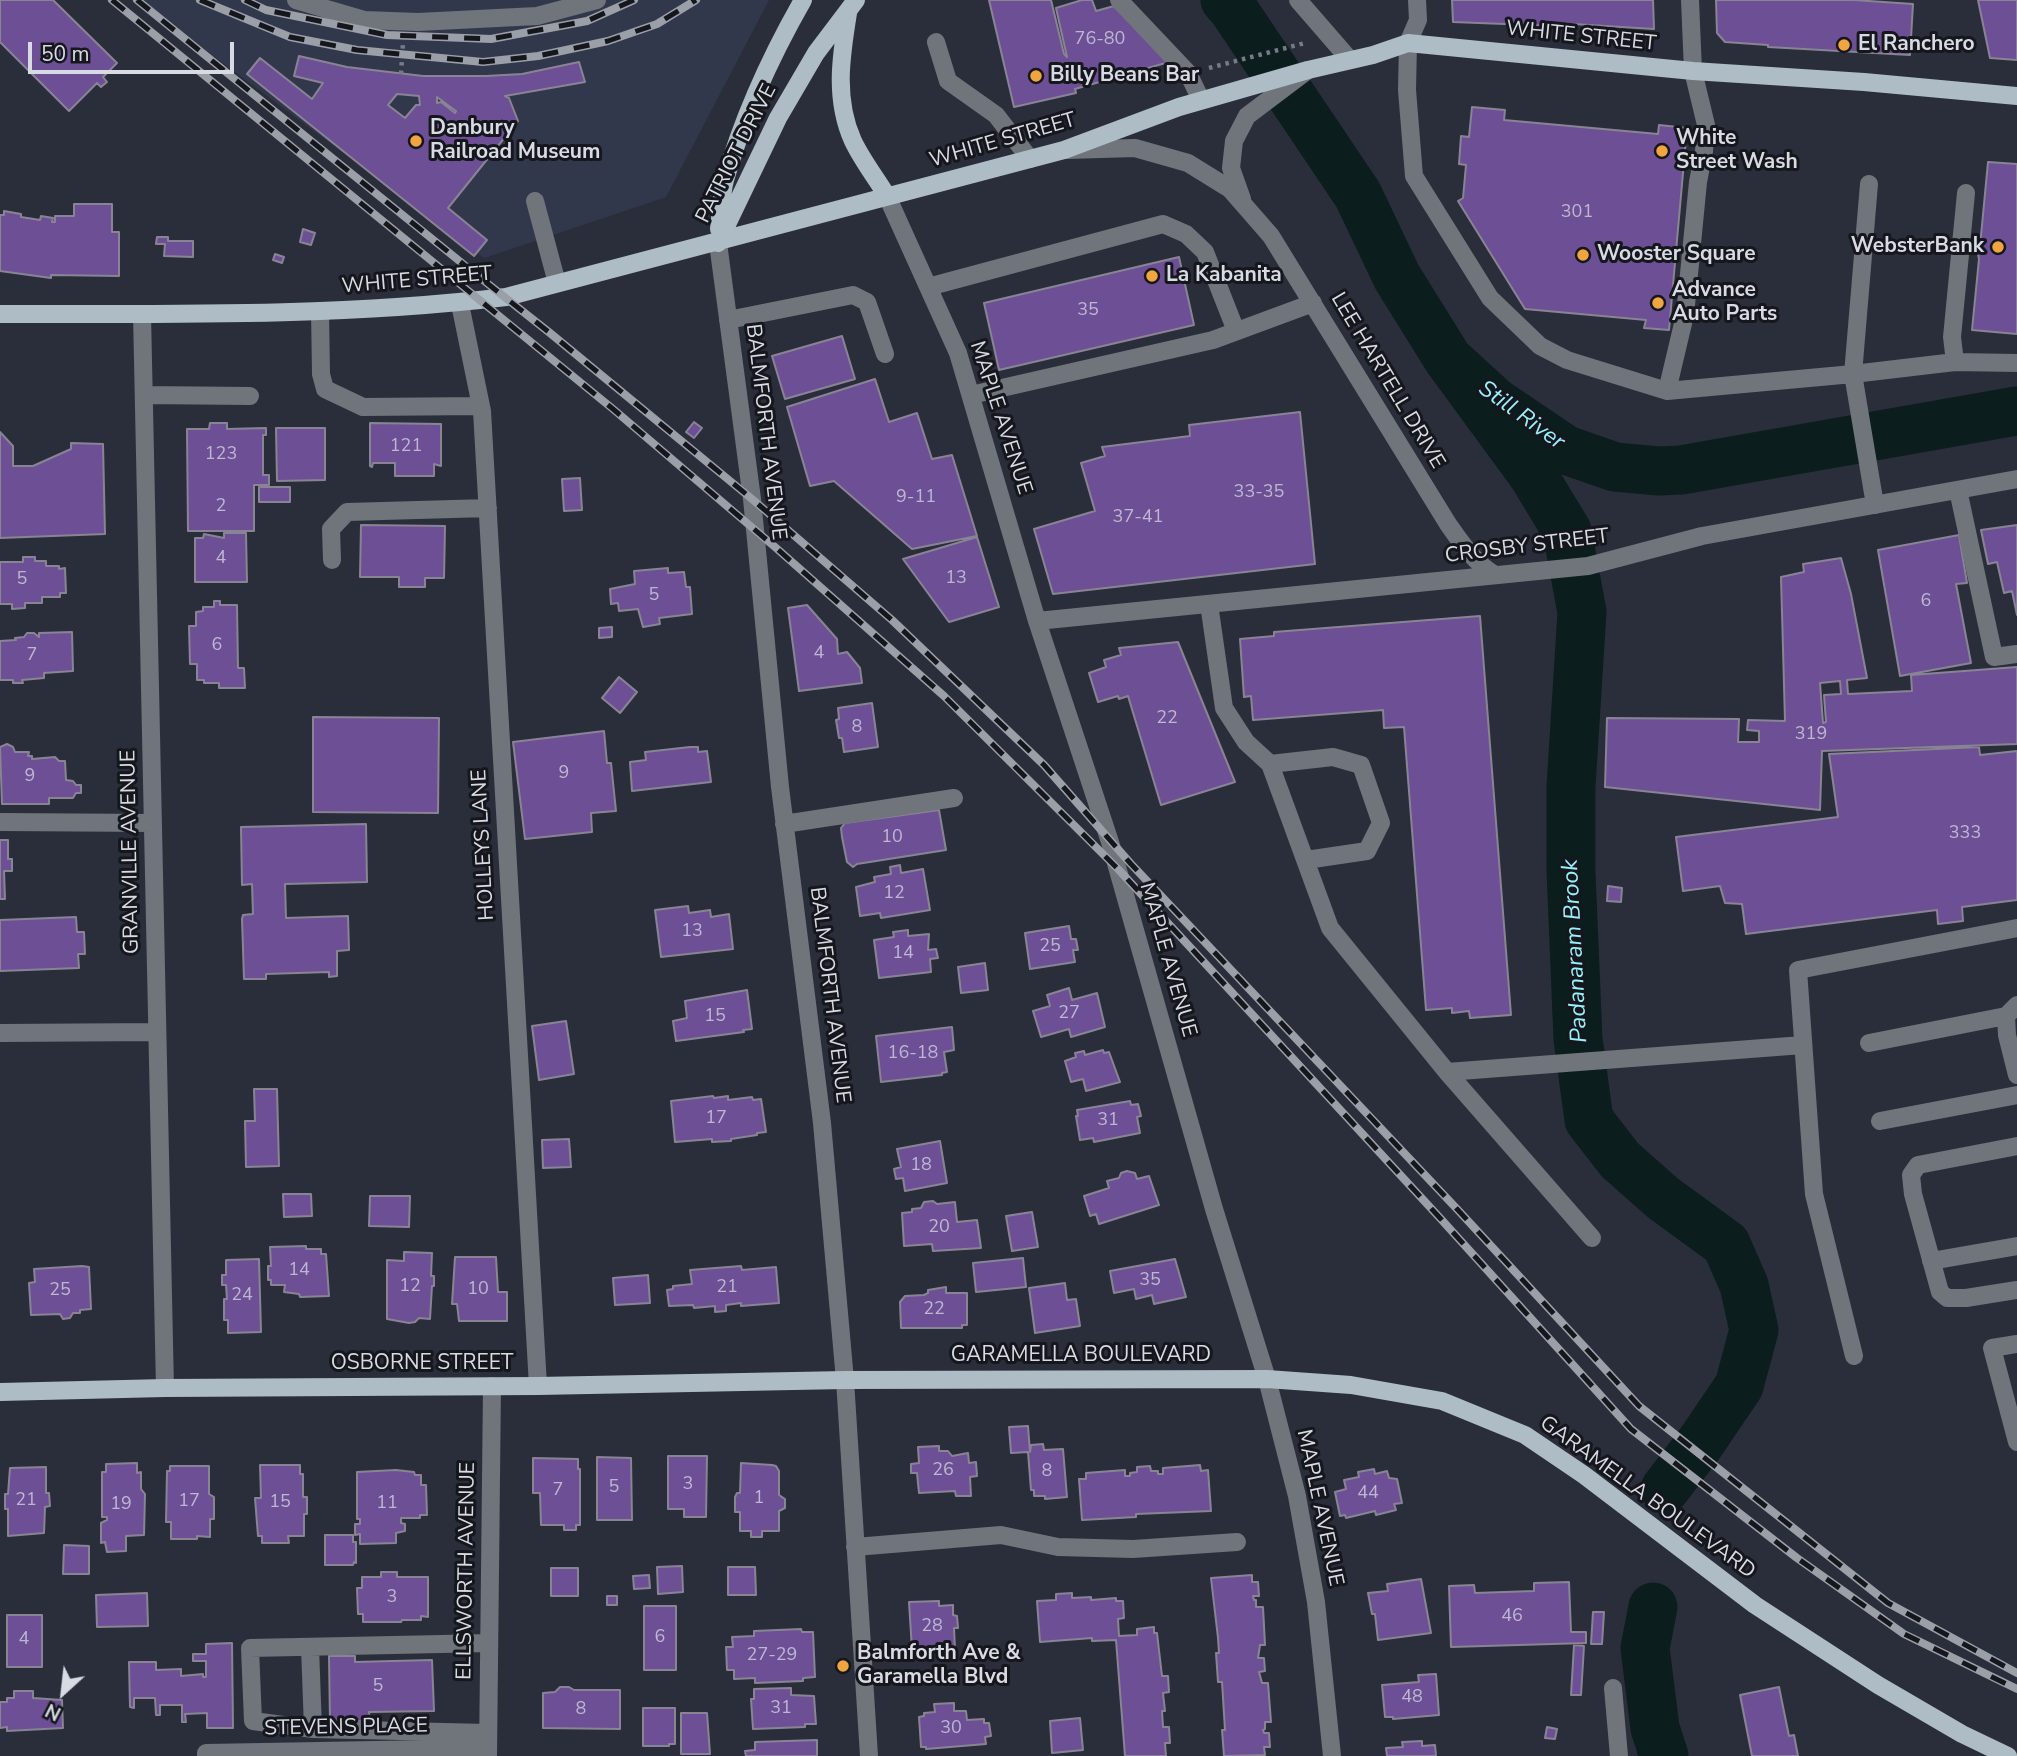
<!DOCTYPE html>
<style>
body{margin:0}
#map{position:relative;width:2017px;height:1756px;overflow:hidden;background:#2a2e3b;font-family:"Nunito Sans",sans-serif}
canvas{display:block}
.north{position:absolute;left:28px;top:1658px;width:70px;height:70px;-webkit-text-stroke:5px #15171d;paint-order:stroke;rotate:207deg;font-size:19px;font-weight:700;line-height:28px;text-align:center;color:#d8dbe3}
.north::after{content:'';display:block;margin:auto;width:24px;height:32px;background:#d8dbe3;clip-path:polygon(50% 0,100% 100%,50% 72%,0 100%)}
.scale{position:absolute;left:28px;top:42px;width:206px;height:32px;box-sizing:border-box;border:4px solid #d8dbe3;border-top:0;padding-left:9px;font-size:21px;line-height:24px;white-space:nowrap;color:#d8dbe3;-webkit-text-stroke:5px #15171d;paint-order:stroke}
</style>
<div id="map">
<canvas width="2017" height="1756"></canvas>
<div class="north">N</div>
<div class="scale">50 m</div>
</div>
<script>
const context = document.querySelector('canvas').getContext('2d');
context.lineJoin = 'round';
function paint(path, color) {
  context.fillStyle = color;
  context.fill(path, 'evenodd');
}
function stroke(path, color, width, dash) {
  context.strokeStyle = color;
  context.lineWidth = width;
  context.lineCap = dash ? 'butt' : 'round';
  context.setLineDash(dash || []);
  context.stroke(path);
}
function drawText(font, color, halo, rows, align = 'center') {
  context.font = font + ' "Nunito Sans",sans-serif';
  context.lineWidth = 6;
  context.setLineDash([]);
  context.textBaseline = 'middle';
  context.strokeStyle = halo;
  context.fillStyle = color;
  for (const [text, x, y, turn = 0] of rows) {
    context.save();
    context.translate(x, y);
    context.rotate((+turn || 0) * Math.PI / 180);
    context.textAlign = isNaN(turn) ? turn : align;
    if (halo) context.strokeText(text, 0, 0);
    context.fillText(text, 0, 0);
    context.restore();
  }
}
paint(new Path2D(`
 M143,0h626l-103,197 -182,61 -281,-210z`), '#32384b');
stroke(new Path2D(`
 M1225,0l8,9 125,186 39,82 51,82 47,43 71,48 49,17 44,4 22,-1 336,-59
 M1448,359l85,116 34,56 15,81 -11,174v86l7,167 11,81 31,40 43,38 63,46 18,41 10,45 -15,56 -38,56 -36,47
 M1653,1607l-8,41 10,80 9,28`), '#0c1d1e', 49);
const building = new Path2D(`
 M0,0h53l64,63 -14,14 4,5 -6,5 -4,-4 -28,28 -69,-69z
 M989,0h62l13,54 3,3 -11,-49 26,-8h10l4,11 18,-5 55,56 -94,27 1,4 -62,14z
 M1452,0h201l1,29 -97,-6 -1,3 -103,-4z
 M1716,0h138l59,4 -3,51 -142,-8v-2l-43,-3 -8,-9z
 M1978,0h39v60l-27,-2z
 M299,56l48,11 76,9h63l36,-2 57,-12 6,20 -80,14 4,2 9,23 -70,87 39,32 -13,16 -227,-182 13,-16 52,41 11,-16 -29,-7zM397,94l22,2 1,9h-4l-11,13 -17,-13zM437,97l19,14 -1,2 -14,-11 -4,1z
 M1472,107l33,3 -1,10 154,14 1,-9 28,3 -18,202 -25,-2 2,-8 -121,-11 -67,-108 5,-3 3,-33 -7,-1 2,-28 8,1z
 M1988,162l29,2v170l-45,-4 7,-71 -2,-10 3,-3z
 M74,204h38v28h7v44l-68,-1v3l-51,-7v-56h4v-4l17,3v3l19,3 1,-4 12,2 -1,4h3v-6h19z
 M303,229l12,4 -4,12 -11,-3z
 M157,237h11v4h25v16l-29,-1 1,-12h-9z
 M275,254l9,3 -2,6 -9,-3z
 M1179,257l15,68 -195,45 -15,-67z
 M842,336l13,43 -70,20 -13,-43z
 M875,379l14,43 28,-9 15,46 20,-4 25,81 -65,13 -78,-68 -24,5 -23,-79z
 M1300,412l15,152 -262,30 -19,-65 61,-18 -14,-48 24,-7 -3,-9 88,-11 -1,-11z
 M694,422l8,6 -8,10 -8,-6z
 M210,423h17v6l39,-1v7h-3v40h6v10h-15v46h-66l-1,-102h22z
 M370,423l71,1v42l-7,-2v12h-39v-13h-22l-1,4 -2,-1z
 M276,428h49v52l-48,1z
 M0,432l13,14v20h20l38,-17v-6l32,1 2,90 -105,4z
 M580,478l2,32 -18,1 -2,-32z
 M259,487h31v15h-31z
 M361,525l84,1 -1,52h-19v9h-26v-10h-39z
 M2017,525v90l-5,-24 -8,2 -7,-31 -9,2 -7,-34z
 M224,533h22l1,49h-52v-44h8l1,-4 20,4z
 M1959,535l8,48 -11,1 15,79 -71,13 -22,-126z
 M977,537l22,70 -50,15 -46,-63z
 M23,557h12v4h11v5h13v3l6,-1 1,25h-6v4h-18v6h-17v5l-13,1v-5h-12v-42h23z
 M1841,558l10,36 16,84 -20,2 1,14 64,-3 -1,-16 106,-8v77l-195,7 -2,59 -215,-23 2,-69 132,1 -1,23h21v-11l-12,-1 1,-10 37,1 -4,-144 23,-5 -1,-8zM1840,681l1,13 -17,1 2,27 -3,1 -3,-40z
 M668,568v5l16,-1 2,15h4l2,27 -33,4 1,6 -17,3 -5,-18 -19,2 -1,-8 -7,1 -1,-15 25,-5 -1,-13z
 M214,601h6v4h17l1,63h6l1,20h-26v-5h-15v-3h-7v-16h-7l-1,-38h7v-14l7,-1v-4h11z
 M807,605l30,34 1,15 9,-2 13,16 2,15 -63,8 -11,-83z
 M1480,616l31,399 -41,3 -1,-7 -17,2v-5l-26,2 -22,-283 -20,1 -1,-18 -130,10 -2,-24 -7,1 -4,-58 34,-3v-4z
 M612,627v10l-13,1v-10z
 M72,632l1,39 -29,2v5l-22,2 1,3h-10v-3h-13v-39l16,-1 -1,-2 9,-1 3,-4h7l5,4v-4z
 M1178,642l57,140 -74,23 -33,-109 -9,3 -1,-3 -20,6 -9,-29 17,-6 -2,-7 17,-5 -2,-7z
 M619,677l18,15 -17,21 -18,-15z
 M872,703l6,44 -34,5 -2,-14h-3l-3,-18 3,-1 -1,-11z
 M313,717l126,1 -1,95 -125,-1z
 M604,731l3,32h4l5,48 -25,2 1,19 -67,7 -12,-97z
 M7,744l6,3 2,5h14l-1,4h4v3l23,-2 4,4h6l1,19 7,1 3,4h5v8h-5l-3,5h-24v6h-47l-2,-57z
 M690,747h8v5l9,-1 4,31 -79,9 -2,-29 16,-2 -1,-8z
 M1979,747l1,8 37,-4v149l-55,7 1,14 -25,3 -1,-14 -191,24 -4,-30 -17,-1 -5,-17 -37,5 -7,-54 162,-20 -9,-63z
 M939,810l7,40 -89,14 -4,3 -6,-5 -5,-25 -1,-9 4,-5z
 M366,824l1,58 -82,2 1,34 62,-2 1,34 -12,1v25l-8,1v-5l-63,2v5h-22l-2,-60 1,-4 10,-1 -1,-30 -10,1 -1,-58z
 M0,840h8v19h4v12h-8l1,28h-5z
 M900,865l1,8 22,-4 7,41 -49,8 -1,-5 -20,3 -4,-29 19,-5 -1,-5 17,-3 -1,-7z
 M1608,886l14,2 -1,14 -14,-1z
 M688,906l1,7 21,-3 1,7 18,-3 4,35 -72,8 -6,-47z
 M76,917l1,15h7l1,22h-7l1,14 -79,3v-51z
 M1069,926l2,13h5l2,11h-5l2,12 -45,7 -5,-36z
 M908,930v6l21,-2 -1,16 8,-1 2,9 -8,1 1,13 -52,6 -5,-38 20,-3 -1,-5z
 M985,963l3,27 -27,3 -3,-26z
 M1069,988l3,12 25,-7 8,34 -34,10 -2,-8 -28,8 -8,-26 17,-5 -3,-11z
 M747,990l5,39 -9,1 1,2 -68,9 -3,-20 14,-3 -2,-17z
 M566,1021l8,53 -35,6 -7,-54z
 M952,1027l2,23 -10,2 3,20 -5,1v2l-61,7 -5,-46z
 M1103,1050l1,3 5,-1 11,30 -34,9 -3,-12 -12,3 -6,-21 11,-4 -1,-4 9,-2 1,4z
 M254,1089h23l2,77 -33,1 -1,-46h10z
 M713,1096l1,2 14,-2v4l24,-3 1,3 8,-1 5,33 -9,1v2l-26,4v2l-19,1v-3l-37,3 -4,-41z
 M1130,1101l1,4 7,-1 3,12 -4,1 3,16 -46,9 -1,-4 -13,2 -4,-24h2l-1,-6z
 M569,1139l2,28 -28,1 -1,-28z
 M940,1141l7,42 -42,8 -2,-13 -7,1 -2,-10 7,-2 -4,-18z
 M1127,1171l8,2 2,6 12,-3 10,29 -60,19 -3,-10 -6,2 -6,-20 25,-8 -2,-7 12,-3 2,-5z
 M283,1194h28l1,22 -28,1z
 M370,1196h40l-1,31 -40,-1z
 M933,1201l4,3 18,-2 2,20 20,-2 4,28 -48,3 -1,-7 -28,2 -2,-33 10,-1v-3l9,-1 3,-6z
 M1032,1212l6,35 -26,4 -6,-35z
 M306,1246v3h15v5h5l3,42 -29,1 -1,-3 -15,-2 1,-7h-14v-5h-3v-14h3l-1,-19z
 M404,1252l28,1 -1,23h3v10h-2l-2,33 -11,-1 -4,4 -6,1 -22,-4v-59l17,1z
 M455,1257h41l2,35h9v29h-48l-2,-17h-5z
 M1023,1258l3,29 -50,5 -3,-29z
 M259,1259l2,73 -33,1v-13h-4v-21h3l-1,-14h-4v-10h4v-15z
 M1175,1259l11,38 -32,7 -2,-9 -16,4 -2,-10 -20,4 -4,-22z
 M82,1266l7,1 2,42 -11,1v3h-7l-3,5 -7,1 -3,-5 -29,1 -2,-32 6,-1 -1,-13z
 M741,1266l1,4 34,-3 3,36 -38,3v-3l-15,2v6l-11,1v-6l-21,2 -1,-3 -24,1 -2,-16 6,-1v-3l19,-2 -2,-14z
 M648,1275l2,28 -35,2 -2,-27z
 M1065,1283l2,17 9,-1 4,27 -45,7 -6,-45z
 M946,1287v6h21v32h-5v3h-61l-1,-26 5,-6 19,-1 4,-2v-3z
 M1028,1426l2,26 1,-7 12,-1 1,6 19,-1 4,48 -22,2v-3h-11v-6h-3l-3,-38 -17,1 -2,-26z
 M939,1446v5h9l4,5 16,-3 1,10 7,-1 1,14 -7,1 1,19h-15l-1,-5 -36,2 -2,-20h-6v-9l8,-1 -1,-16z
 M668,1456h39l-1,61h-22v-8h-16z
 M597,1457l34,1 1,62h-35z
 M533,1458l45,1v10h2v56h-4v5h-12v-5h-23l-1,-32h-7z
 M137,1463v10l4,-1v17l4,5 -1,41 -18,1v15l-19,1 -2,-10 -4,1v-20l6,-3v-3h-5v-45h4v-8z
 M741,1463l31,2 4,1 3,5v24l6,4v9l-6,3v20h-17v6h-11v-6h-11v-19h-5v-15l2,-4h3z
 M260,1465h40v9h3v23h4v17h-3v22h-16l1,7h-27v-7h-4l-3,-38h6z
 M1200,1465l1,6 7,-1 3,41 -75,3v3l-54,3 -3,-41h7v-6l39,-3v6h5v-3l7,-1v-5l13,-1 1,5h7v3h5v-6z
 M170,1466h39v28l5,3v22h-4v18l-13,-1v3h-26v-17h-5l1,-51h3z
 M46,1467v26h3l1,13 -5,1 -1,26 -36,3v-27h-3v-15h3l2,-26z
 M1374,1469l1,5 12,-3 2,7 8,1 5,24 -8,1 2,6 -20,5 -1,-4 -29,7 -1,-3 -5,1 -5,-24 11,-3 -2,-9 15,-3 -1,-5z
 M396,1470l18,2 1,3h6v10h5l1,30h-7v3h-19v5l4,1v7l-9,2v10l-36,1v-10l-5,1v-11h5v-5h-3v-47z
 M325,1535h28v7h3v21l-2,-1 -1,3h-28z
 M64,1545l25,1v28h-26z
 M682,1566l1,26 -25,2 -1,-27z
 M728,1567h27l1,28h-28z
 M551,1568h27v28h-27z
 M381,1572h16v5h31v40l-7,-1v4h-19l-1,2h-38v-8h-5l-1,-26h5v-11h19z
 M649,1575l1,13 -16,1 -1,-13z
 M1252,1575v7h6l1,14h-6l1,4h2v7h7l2,38h-5l-2,13h6l1,13 -6,1 3,11h6l3,39h-6v7l-2,1 1,3h5l1,14h-6l1,8 -41,1 -2,-26h3l-3,-48h-4l-2,-29h3l-1,-15 -7,-60z
 M1421,1579l10,54 -53,7 -3,-26h-3l-4,-21 20,-2 -1,-7z
 M1569,1582l2,50h15v11l-135,4 -2,-61 25,-1 1,8 59,-2v-8z
 M147,1593l1,33 -51,1 -1,-32z
 M1072,1593v5l19,-1v3l25,-2v3h7l1,17 -6,1 1,17 18,-1v-6l17,-2v6h3l5,43h6l1,16 -6,1 2,18h-3l1,16h6l1,16h-5l1,13h-41l-9,-116 -24,1v-3l-52,4 -3,-41 19,-1v-6z
 M607,1596h10v9h-10z
 M939,1601v5l14,-1v10l4,1 1,12h-4l1,22 -38,3v-3h-5l-3,-48z
 M644,1606h32v64h-32z
 M1593,1612h11l-2,32h-11z
 M7,1615h35v52h-35z
 M801,1629l1,3h11l2,45 -12,1v3l-48,2v-5l-21,1v-9h-7l-1,-23h7l-1,-10 22,-1v-5z
 M232,1643l1,85h-26v-15l-22,1 1,8h-4v-17h-22v10h-4l-1,-17h-21v10l-4,-1 -1,-45h27v8l25,-1v7l22,-2v3h3v-16h-13v-7h13v-10z
 M1574,1645l10,1 -3,49h-10z
 M329,1656h26v6l77,-2 2,51 -65,1 1,9 -40,1z
 M1436,1674l3,41 -46,4v-2h-8l-3,-32 37,-3 -1,-7z
 M560,1687h9l5,3h46v39l-77,-1v-35l12,-1z
 M1779,1687l10,49 5,-1 4,21h-46l-12,-61z
 M791,1688v7l23,1 2,28h-11v3l-52,2 -2,-30h3v-10z
 M14,1691h19v7l29,2 1,28 -56,3v-4l-7,1v-26h7v-4h7z
 M954,1703v8h12l1,9 17,-1v4h5l2,13 -6,1 1,7 -60,5v-2h-5l-2,-30 5,-1v-3l11,-1 -1,-8z
 M643,1708h32v36h-6v2h-26z
 M681,1713h26l3,41h-29z
 M1080,1718l3,32 -31,3 -2,-32z
 M1547,1727l10,2 -2,10 -10,-1z
 M817,1740v16h-71l-1,-5 10,-1v-8z
 M1422,1741v5l13,-1 1,11h-49l-1,-8 17,-1 -1,-5z`);
paint(building, '#6d4f96');
stroke(building, '#898493', 2);
stroke(new Path2D(`
 M1209,68l96,-25
 M401,74l2,-31`), '#777b86', 4.5, [3.5, 5]);
stroke(new Path2D(`
 M296,0l68,20 54,2 119,-6 60,-16
 M1119,0l69,73 13,27
 M1298,0l52,60
 M1417,0l1,20 -10,23 -1,47 7,86 76,122 50,48 27,14 100,31 186,-17 102,-12 62,1
 M936,42l12,39 48,34 34,44
 M1067,150l68,-2 53,15 42,26 41,47 177,288c14,20 26,38 47,51
 M1869,184l-16,190 22,131
 M887,196l71,157 79,268 73,221 104,367 53,170 30,117 19,106 16,154
 M1242,199l-11,-31 3,-27 13,-25 61,-46
 M535,201l22,82
 M718,243l34,256 28,288 42,336 23,257 24,376
 M928,287l235,-63 23,10 19,18 31,79
 M460,304l22,107 56,975
 M320,311l1,63 4,15 38,18 118,-1
 M142,314l23,1074
 M728,320l125,-25 14,7 18,52
 M1955,362l-3,-25 14,-144
 M1667,391l18,-76 13,-133 6,-31 2,-26 -13,-54 -3,-71
 M144,395l106,1
 M971,395l242,-55 100,-37
 M1958,490l36,167 23,-3
 M332,560l-1,-31 16,-17 141,-4
 M1209,604l15,104 22,34 24,22 60,164 117,144 145,166
 M1037,621l551,-55 114,-30 315,-57
 M1270,764l63,-7 28,8 20,58 -14,28 -61,9
 M0,822l153,1
 M784,824l170,-26
 M2006,1016l1,19 10,40
 M0,1033l157,-1
 M1869,1043l137,-27 11,-11
 M1447,1072l356,-27
 M1880,1121l137,-26
 M2017,1146l-99,19 -7,10 2,19 27,98 7,6h19l51,-8
 M1931,1261l86,-15
 M2017,1344l-25,4 25,94
 M1854,1356l-40,-162 -16,-224 219,-42
 M855,1547l146,-12 57,12 75,2 104,-7
 M310,1647l3,82
 M1613,1688l6,68
 M488,1733l-175,-4 -60,-8 -3,-73 239,-5
 M206,1756v-3l282,-5
 M488,1756l4,-370`), '#6f757a', 18);
stroke(new Path2D(`
 M848,13c-7,43 -14,86 5,128 9,19 23,37 34,55
 M719,229c2,-16 2,-34 6,-49 18,-63 46,-124 78,-180
 M718,243l60,-125 38,-65 40,-53
 M0,314c169,0 339,3 506,-17l558,-147 115,-43 129,-37 65,-15 35,-12 285,28 171,11 153,14
 M0,1392l165,-4 373,-2 307,-6 422,-1 84,6 91,16 83,34 59,40 171,130 123,80 84,49 46,22`), '#aebcc5', 18);
const rail = new Path2D(`
 M112,0l501,409 162,138 169,149 174,173 322,349 191,211 166,129 107,76 113,55
 M137,0l336,272 77,61 202,166 140,121 152,145 87,99 326,345 182,197 249,197 129,70
 M200,0l90,37 67,13 126,12 55,-6 70,-15 49,-17 39,-24
 M245,0l21,10 121,25 104,4 96,-18 47,-21`);
stroke(rail, '#9b9fa8', 8);
stroke(rail, '#15171d', 5, [16]);
for (const [x, y, r, color] of [
 [1844,45,7,"#f1a540"],
 [1036,76,7,"#f1a540"],
 [416,141,7,"#f1a540"],
 [1662,151,7,"#f1a540"],
 [1998,247,7,"#f1a540"],
 [1583,255,7,"#f1a540"],
 [1152,276,7,"#f1a540"],
 [1658,303,7,"#f1a540"],
 [843,1666,7,"#f1a540"]
]) {
  const dot = new Path2D();
  dot.arc(x, y, r, 0, 2 * Math.PI);
  context.fillStyle = color;
  context.fill(dot);
  stroke(dot, '#15171d', 2.5);
}
drawText('18px', '#bdb8d0', null, [
 ["76-80",1100,40],
 ["301",1577,213],
 ["35",1088,311],
 ["121",406,447],
 ["123",221,455],
 ["33-35",1259,493],
 ["9-11",916,498],
 ["2",221,507],
 ["37-41",1138,518],
 ["4",221,559],
 ["13",956,579],
 ["5",22,580],
 ["5",654,596],
 ["6",1926,602],
 ["6",217,646],
 ["4",819,654],
 ["7",32,656],
 ["22",1167,719],
 ["8",857,728],
 ["319",1811,735],
 ["9",564,774],
 ["9",30,777],
 ["333",1965,834],
 ["10",892,838],
 ["12",894,894],
 ["13",692,932],
 ["25",1050,947],
 ["14",903,954],
 ["27",1069,1014],
 ["15",715,1017],
 ["16-18",913,1054],
 ["17",716,1119],
 ["31",1108,1121],
 ["18",921,1166],
 ["20",939,1228],
 ["14",299,1271],
 ["35",1150,1281],
 ["12",410,1287],
 ["21",727,1288],
 ["10",478,1290],
 ["25",60,1291],
 ["24",242,1296],
 ["22",934,1310],
 ["26",943,1471],
 ["8",1047,1472],
 ["3",688,1485],
 ["5",614,1488],
 ["7",558,1491],
 ["44",1368,1494],
 ["1",759,1499],
 ["21",26,1501],
 ["17",189,1502],
 ["15",280,1503],
 ["11",387,1504],
 ["19",121,1505],
 ["3",392,1598],
 ["46",1512,1617],
 ["28",932,1627],
 ["6",660,1638],
 ["4",24,1640],
 ["27-29",772,1656],
 ["5",378,1687],
 ["48",1412,1698],
 ["31",781,1709],
 ["8",581,1710],
 ["30",951,1729]
]);
drawText('21px', '#d8dbe3', '#15171d', [
 ["WHITE STREET",1581,37,6],
 ["WHITE STREET",1003,141,-16],
 ["PATRIOT DRIVE",737,154,-63],
 ["WHITE STREET",417,281,-5],
 ["LEE HARTELL DRIVE",1387,381,59],
 ["MAPLE AVENUE",1000,418,72],
 ["BALMFORTH AVENUE",765,432,83],
 ["CROSBY STREET",1527,547,-7],
 ["HOLLEYS LANE",484,845,-93],
 ["GRANVILLE AVENUE",131,852,-91],
 ["MAPLE AVENUE",1167,960,74],
 ["BALMFORTH AVENUE",829,995,83],
 ["GARAMELLA BOULEVARD",1081,1356],
 ["OSBORNE STREET",422,1364],
 ["GARAMELLA BOULEVARD",1647,1498,36],
 ["MAPLE AVENUE",1319,1508,78],
 ["ELLSWORTH AVENUE",467,1571,-89],
 ["STEVENS PLACE",346,1728,-1]
]);
drawText('bold 21px', '#d8dbe3', '#15171d', [
 ["El Ranchero",1858,45],
 ["Billy Beans Bar",1050,76],
 ["Danbury",430,129],
 ["Railroad Museum",430,153],
 ["White",1676,139],
 ["Street Wash",1676,163],
 ["WebsterBank",1984,247,"right"],
 ["Wooster Square",1597,255],
 ["La Kabanita",1166,276],
 ["Advance",1672,291],
 ["Auto Parts",1672,315],
 ["Balmforth Ave &",857,1654],
 ["Garamella Blvd",857,1678]
], 'left');
drawText('italic 23px', '#98f0fa', '#15171d', [
 ["Still River",1521,416,36],
 ["Padanaram Brook",1576,951,-93]
]);
</script>
